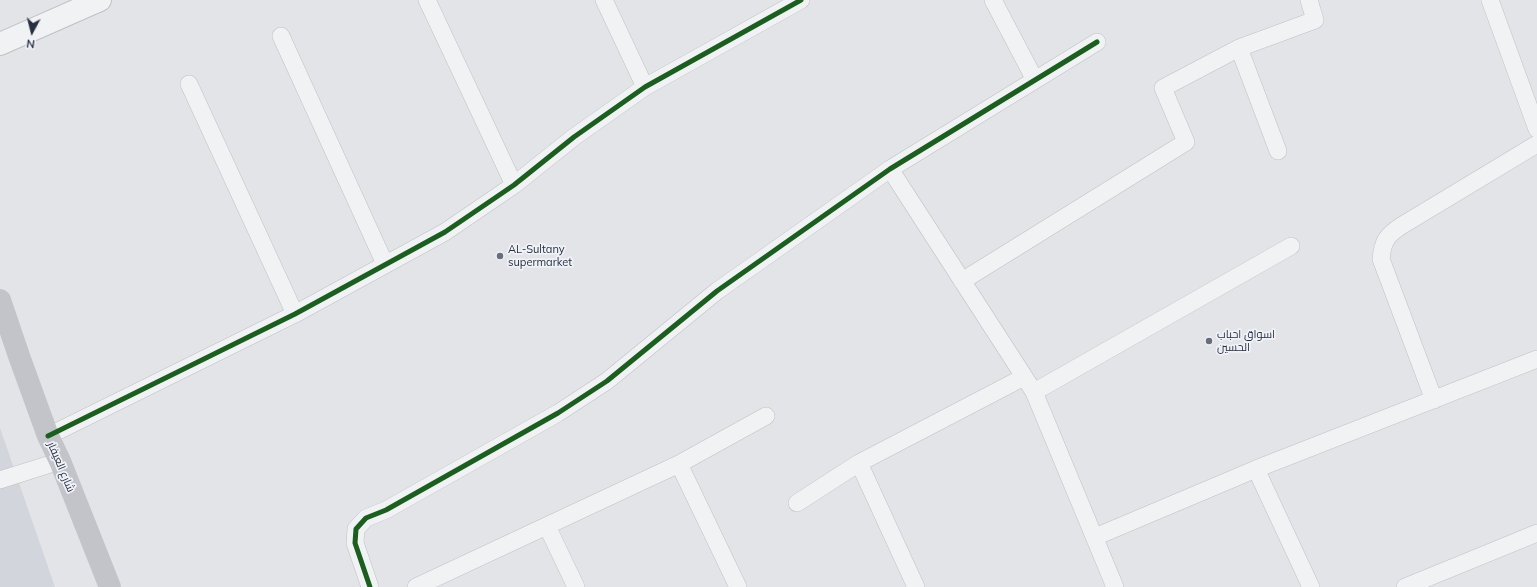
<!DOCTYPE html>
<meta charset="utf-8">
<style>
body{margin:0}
#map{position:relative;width:1537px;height:587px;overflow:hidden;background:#e2e4e7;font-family:Mulish,sans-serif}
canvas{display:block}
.north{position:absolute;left:12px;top:12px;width:40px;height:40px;-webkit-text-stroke:3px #eff2f7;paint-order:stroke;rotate:187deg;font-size:11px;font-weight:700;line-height:16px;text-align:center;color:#282f41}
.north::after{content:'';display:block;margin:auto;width:14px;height:18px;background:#282f41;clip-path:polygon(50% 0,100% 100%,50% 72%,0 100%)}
</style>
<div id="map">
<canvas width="1537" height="587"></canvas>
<div class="north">N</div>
</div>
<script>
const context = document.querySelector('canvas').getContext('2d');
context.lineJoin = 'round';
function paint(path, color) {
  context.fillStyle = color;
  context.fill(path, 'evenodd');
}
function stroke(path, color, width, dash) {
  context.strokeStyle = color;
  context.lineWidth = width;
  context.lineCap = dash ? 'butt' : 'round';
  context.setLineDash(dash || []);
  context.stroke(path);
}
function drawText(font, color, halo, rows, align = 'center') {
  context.font = font + ' Mulish,Cairo,sans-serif';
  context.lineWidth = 3.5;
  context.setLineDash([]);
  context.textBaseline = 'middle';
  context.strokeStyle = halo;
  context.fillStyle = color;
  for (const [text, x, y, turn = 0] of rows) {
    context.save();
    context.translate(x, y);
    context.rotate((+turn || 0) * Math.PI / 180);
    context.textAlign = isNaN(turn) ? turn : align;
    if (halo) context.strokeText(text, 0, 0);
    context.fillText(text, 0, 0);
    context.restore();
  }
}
paint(new Path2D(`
 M0,428l55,159h-55z`), '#d2d5dc');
const minor = new Path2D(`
 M427,0l87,185
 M604,0l41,87
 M993,0l42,80
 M1490,0l47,129
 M281,36l104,228
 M1239,48l39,103
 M189,84l106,230
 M890,169l144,223 81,195
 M962,281l224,-139 -23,-54 76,-40 76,-28 -6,-20
 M1034,392l257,-146
 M1434,400l-53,-141c2,-18 5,-23 20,-33l136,-82
 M48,436l247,-122 150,-82 69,-47 60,-48 71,-50 156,-87
 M859,463l57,124
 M679,464l59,123
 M1256,469l55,118
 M0,480l60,-19
 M797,503l62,-40 165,-86
 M547,526l29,61
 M1095,537l161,-68 281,-110
 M370,587l-15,-44 1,-14 10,-11 20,-8 172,-97 49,-32 110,-90 173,-122 207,-127
 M416,587l263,-123 87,-48
 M1405,587l132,-54`);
const tertiary = new Path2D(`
 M0,44l100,-44`);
stroke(minor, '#bfc1c5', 18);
stroke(tertiary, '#bfc1c5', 24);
stroke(minor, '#f1f2f4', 17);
stroke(tertiary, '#f1f2f4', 22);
stroke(new Path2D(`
 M0,300l19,56 29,80 12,25 50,126`), '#c3c4c9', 22);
stroke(new Path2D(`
 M48,436l247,-122 150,-82 69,-47 60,-48 71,-50 156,-87
 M370,587l-15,-44 1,-14 10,-11 20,-8 172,-97 49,-32 110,-90 173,-122 207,-127`), '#1b5e20', 5);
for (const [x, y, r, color] of [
 [500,256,4,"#696e7b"],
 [1209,341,4,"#696e7b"]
]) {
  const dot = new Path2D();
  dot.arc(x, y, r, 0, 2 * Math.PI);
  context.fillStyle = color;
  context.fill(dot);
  stroke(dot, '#eff2f7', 1.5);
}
drawText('11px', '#282f41', '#eff2f7', [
 ["AL-Sultany",508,250],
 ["supermarket",508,263],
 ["اسواق احباب",1217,335],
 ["الحسين",1217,348]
], 'left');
drawText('11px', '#282f41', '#eff2f7', [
 ["شارع العيفار",61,467,67]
]);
</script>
